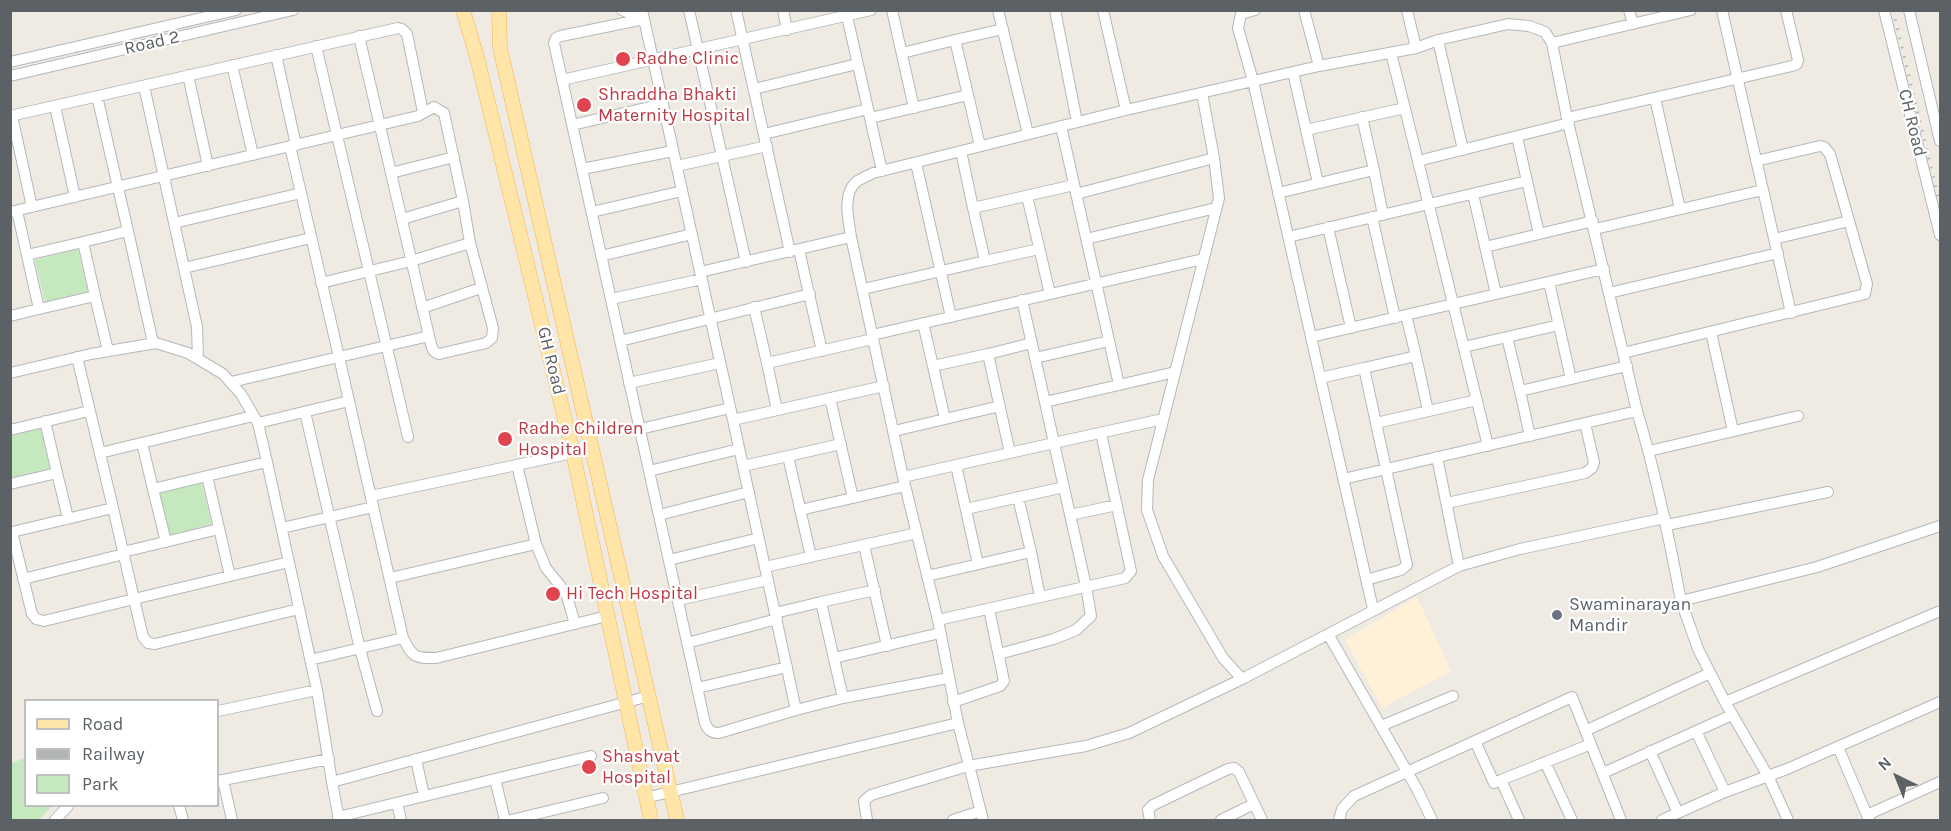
<!DOCTYPE html>
<style>
body{margin:0}
#map{position:relative;width:1951px;height:831px;overflow:hidden;background:#efebe3;font-family:Karla,sans-serif}
canvas{display:block}
.frame{position:absolute;inset:0;border:12px solid #5b6165;pointer-events:none}
.legend{position:absolute;left:24px;top:699px;width:195px;height:108px;box-sizing:border-box;background:#fff;border:2px solid #bdc0c1;margin:0;padding:8px 10px;list-style:none;font-size:18px;color:#5b6165}
.legend li{display:flex;align-items:center;gap:12px;height:30px}
.legend b{width:30px;border:2px solid #bdc0c1}
.north{position:absolute;left:1867px;top:747px;width:60px;height:60px;-webkit-text-stroke:4px #fff;paint-order:stroke;rotate:317deg;font-size:16px;font-weight:700;line-height:24px;text-align:center;color:#5b6165}
.north::after{content:'';display:block;margin:auto;width:21px;height:27px;background:#5b6165;clip-path:polygon(50% 0,100% 100%,50% 72%,0 100%)}
</style>
<div id="map">
<canvas width="1951" height="831"></canvas>
<div class="frame"></div>
<ul class="legend">
<li><b style="height:8px;background:#ffe5a8"></b>Road</li>
<li><b style="height:8px;background:#b3b4b5"></b>Railway</li>
<li><b style="height:16px;background:#c5e8bf"></b>Park</li>
</ul>
<div class="north">N</div>
</div>
<script>
const context = document.querySelector('canvas').getContext('2d');
context.lineJoin = 'round';
function paint(path, color) {
  context.fillStyle = color;
  context.fill(path, 'evenodd');
}
function stroke(path, color, width, dash) {
  context.strokeStyle = color;
  context.lineWidth = width;
  context.lineCap = dash ? 'butt' : 'round';
  context.setLineDash(dash || []);
  context.stroke(path);
}
function drawText(font, color, halo, rows, align = 'center') {
  context.font = font + ' Karla,sans-serif';
  context.lineWidth = 4.5;
  context.setLineDash([]);
  context.textBaseline = 'middle';
  context.strokeStyle = halo;
  context.fillStyle = color;
  for (const [text, x, y, turn = 0] of rows) {
    context.save();
    context.translate(x, y);
    context.rotate((+turn || 0) * Math.PI / 180);
    context.textAlign = isNaN(turn) ? turn : align;
    if (halo) context.strokeText(text, 0, 0);
    context.fillText(text, 0, 0);
    context.restore();
  }
}
paint(new Path2D(`
 M1417,597l34,74 -69,37 -37,-68z`), '#fff1d8');
paint(new Path2D(`
 M78,249l10,43 -43,11 -10,-43z
 M41,427l10,43 -40,10v-45z
 M202,483l10,43 -42,10 -11,-43z
 M25,758l1,48h26l-13,14h-28v-57z`), '#c5e8bf');
const minor = new Path2D(`
 M622,10l22,9
 M642,10l91,410 151,-34
 M689,10l57,252
 M736,10l54,242
 M783,10l4,20
 M892,10l22,98
 M998,10l30,124
 M1055,10l22,112
 M1103,10l23,100
 M1255,10l-14,4 -3,14 15,53 58,256 293,-68
 M1304,10l15,56
 M1407,10l9,38
 M1629,10l4,14
 M1722,10l69,303
 M1884,10l56,225
 M1909,10l31,131
 M847,16l35,155
 M644,19l-83,17 -5,2 -2,5 151,680c3,7 6,10 14,10l77,-23 -63,-290
 M1438,40l25,110
 M1552,43l139,-33
 M316,46l92,391
 M902,53l53,-13
 M1391,53l27,108
 M276,55l20,90
 M10,62l226,-52
 M232,65l21,90
 M1293,72l25,111
 M188,75l20,91
 M10,76l283,-66
 M562,80l309,-70
 M144,86l40,182 127,-30
 M754,89l103,-25
 M1202,93l12,65 5,40 -71,282 -1,30 16,46 60,102 19,21
 M968,95l12,51
 M97,96l31,135
 M1655,98l25,111
 M55,106l20,91
 M10,116l388,-88 4,1 5,5 16,78
 M12,116l20,91
 M1362,117l12,53
 M870,118l98,-23 -13,-55 48,-11
 M1567,118l225,-52 5,-2 1,-4 -12,-50
 M572,125l91,-21
 M1061,126l58,259
 M1306,130l99,-22
 M764,134l104,-25
 M961,151l12,57
 M916,163l35,154
 M677,166l90,-20
 M582,169l91,-18
 M391,173l63,-16
 M1527,181l12,53
 M1278,193l96,-23 9,45
 M1076,194l138,-36
 M1473,194l23,100
 M1027,196l23,98
 M10,212l408,-96 16,-9 10,6 19,88 7,42 23,85 -1,10 -6,5 -47,11c-8,-2 -8,-11 -10,-18
 M592,212l90,-21
 M1372,217l23,101
 M402,219l61,-18
 M174,223l127,-30 -11,-47
 M1328,227l23,101
 M1595,229l168,-39
 M1288,237l239,-56 -10,-44
 M1086,239l130,-31
 M1774,239l75,-18
 M83,242l45,-11 25,112
 M1485,247l108,-26
 M799,250l23,101
 M27,255l56,-13 12,54 -56,13
 M601,256l91,-22
 M985,261l54,-12
 M184,268l13,59 1,32
 M700,272l151,-35
 M1549,282l22,97
 M321,283l90,-22 59,-18
 M863,289l122,-28 -12,-53 101,-23
 M1609,293l169,-40
 M95,296l13,55
 M611,299l91,-20
 M1022,300l23,102
 M754,307l13,56
 M422,308l59,-20
 M1406,315l10,41
 M10,316l29,-7 -22,-98
 M923,323l10,43
 M1711,332l22,99
 M872,335l331,-76
 M1311,337l62,272
 M1507,337l52,-12
 M620,341l190,-47
 M1464,347l43,-10 13,54
 M1623,353l242,-59 2,-10 -37,-130 -6,-7 -4,-1 -64,15
 M988,354l44,-11
 M77,357l36,151
 M1035,358l74,-17
 M1364,368l52,-12 12,55
 M10,373l81,-19 65,-11 32,10 35,21 18,20 17,29 9,39 50,228 15,92 317,-86
 M1320,378l44,-10 12,55
 M231,382l108,-25 -38,-164
 M629,383l91,-20
 M830,398l23,100
 M777,410l-10,-47 106,-24
 M305,412l55,237 17,62
 M945,419l55,-13
 M45,421l12,52
 M258,423l91,-22
 M640,429l90,-21
 M10,430l79,-19
 M894,431l51,-12 -12,-53 55,-12 22,99
 M1530,436l-10,-45 107,-25
 M142,443l11,46 54,-13 23,100
 M1488,446l-70,-285 151,-38
 M1649,451l149,-35
 M100,453l153,-37
 M788,456l53,-12
 M1437,457l22,109
 M956,465l22,99
 M743,466l45,-10 23,101
 M649,471l90,-22
 M207,476l60,-14
 M903,477l151,-34 -9,-41 130,-30
 M1343,479l294,-68
 M10,484l47,-11 11,45
 M153,489l13,53
 M371,496l202,-43
 M1018,497l13,55
 M1447,503l138,-30 7,-5 2,-6 -9,-39
 M966,509l98,-22
 M800,510l105,-24
 M659,515l90,-23
 M1070,515l47,-10
 M1667,525l161,-33
 M282,528l91,-21
 M10,532h2l20,82 4,5 8,2 90,-22 -21,-91 -101,24
 M536,544l10,24 20,25 9,31
 M864,545l23,101
 M123,552l96,-23
 M669,560l90,-22
 M289,562l-155,37 9,38 5,6 7,1 144,-35
 M765,567l152,-34
 M927,576l104,-24 9,45
 M390,578l146,-34 -19,-79
 M23,579l101,-25
 M1366,580l35,-10 6,-5 -31,-142 101,-23
 M678,600l90,-20
 M821,602l54,-12
 M775,613l46,-11 22,96
 M938,620l187,-42 6,-7 -30,-138
 M1328,634l89,155 15,31
 M403,638c10,20 12,20 33,20l171,-42
 M687,643l90,-24
 M999,654l55,-15 22,-9 15,-14 -5,-30 -32,-143 109,-24
 M834,658l106,-25
 M310,660l93,-22 -64,-281 90,-21 -70,-300
 M697,688l90,-21
 M953,702l47,-16 4,-5 -15,-72
 M1725,702l215,-91
 M796,710l47,-12 105,-20
 M218,711l99,-21
 M958,723l-20,-103 -35,-143 -52,-240c-2,-15 -9,-41 4,-54 4,-4 13,-7 18,-10l253,-63 193,-44 97,-18 22,-8 70,-16 21,2 16,6 7,11 15,75 70,293c19,63 32,126 44,190
 M1381,726l72,-30
 M1585,731l125,-58
 M1696,731l29,61
 M1475,741l19,42 7,-3
 M1838,747l31,73
 M1650,751l28,62
 M416,759l8,37
 M1545,762l27,58
 M1603,773l129,-58
 M495,779l96,-23
 M223,780l9,40
 M218,781l111,-22
 M332,782l7,38
 M645,798l313,-75 25,97
 M397,803l4,17
 M179,806l4,14
 M1867,815l73,-33
 M338,817l157,-38 10,41
 M55,820l13,-14
 M511,820l92,-22
 M867,820l-3,-19 7,-6 97,-29 118,-20 43,-13 113,-54 217,-113 61,-17 145,-31
 M953,820l28,-9
 M1150,820l-2,-10 5,-5 75,-36 6,-1 5,4 23,48
 M1221,820l33,-16
 M1339,820l3,-11 12,-13 218,-99 49,123
 M1519,820l-18,-40 90,-36
 M1662,820l63,-28 62,-23 153,-67
 M1788,820l-20,-44 -43,-74 -27,-53 -17,-48 136,-34 123,-41`);
const major = new Path2D(`
 M463,10l14,47 96,396 78,367
 M499,10l1,38 177,772`);
stroke(minor, '#b4b8bb', 12);
stroke(major, '#f8b354', 15);
stroke(minor, '#fff', 10);
stroke(major, '#ffe5a8', 14);
stroke(new Path2D(`
 M1893,10l47,195`), '#b3b4b5', 3, [1.5, 8]);
for (const [x, y, r, color] of [
 [623,59,8,"#e0444e"],
 [584,105,8,"#e0444e"],
 [505,439,8,"#e0444e"],
 [553,594,8,"#e0444e"],
 [1557,615,6,"#6b7280"],
 [589,767,8,"#e0444e"]
]) {
  const dot = new Path2D();
  dot.arc(x, y, r, 0, 2 * Math.PI);
  context.fillStyle = color;
  context.fill(dot);
  stroke(dot, '#fff', 2);
}
drawText('18px', '#5b6165', '#fff', [
 ["Road 2",152,43,-13],
 ["CH Road",1912,123,76],
 ["GH Road",551,361,76]
]);
drawText('18px', '#be3a42', '#fff', [
 ["Radhe Clinic",636,59],
 ["Shraddha Bhakti",598,95],
 ["Maternity Hospital",598,116],
 ["Radhe Children",518,429],
 ["Hospital",518,450],
 ["Hi Tech Hospital",566,594],
 ["Shashvat",602,757],
 ["Hospital",602,778]
], 'left');
drawText('18px', '#5b616d', '#fff', [
 ["Swaminarayan",1569,605],
 ["Mandir",1569,626]
], 'left');
</script>
